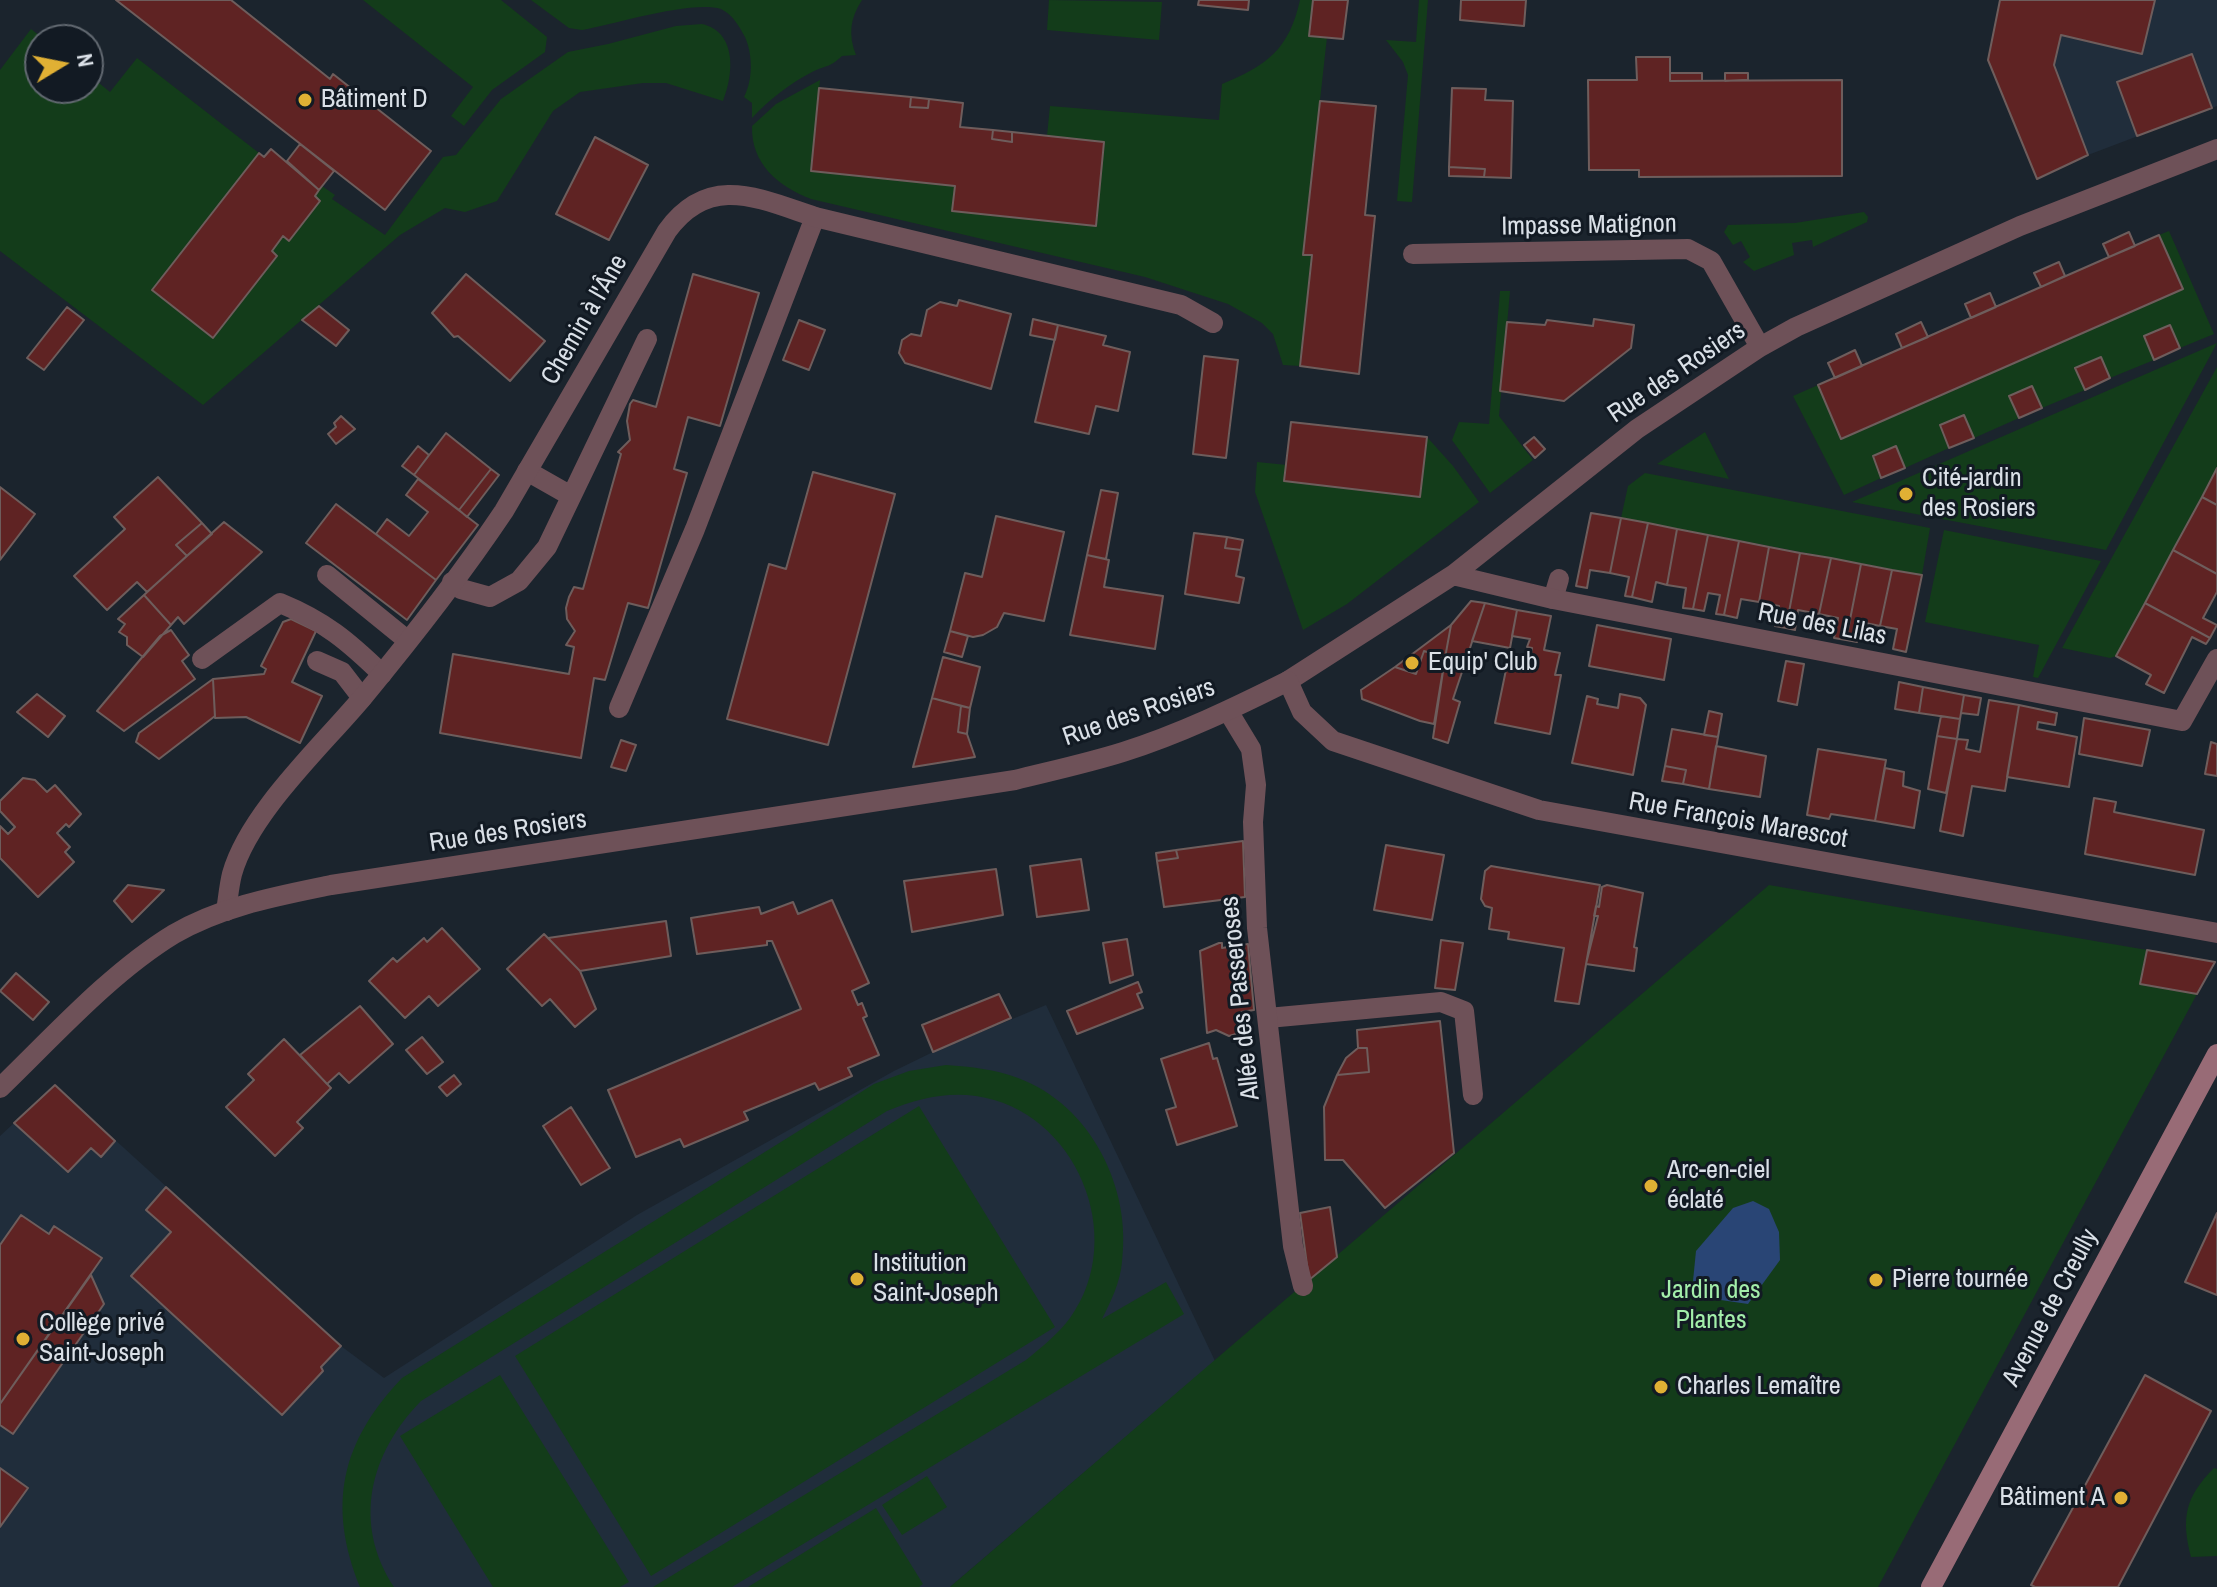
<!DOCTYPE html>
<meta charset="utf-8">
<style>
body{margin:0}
#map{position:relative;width:2217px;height:1587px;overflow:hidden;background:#1b242d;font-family:"Archivo Narrow",sans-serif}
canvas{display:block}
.north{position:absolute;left:24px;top:24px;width:80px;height:80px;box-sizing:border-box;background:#121a23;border:2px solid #626971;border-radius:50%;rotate:80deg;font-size:22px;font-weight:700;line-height:32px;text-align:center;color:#dae0e7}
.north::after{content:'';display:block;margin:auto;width:28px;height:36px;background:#e0b034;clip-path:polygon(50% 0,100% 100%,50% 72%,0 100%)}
</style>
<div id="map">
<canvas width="2217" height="1587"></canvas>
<div class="north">N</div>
</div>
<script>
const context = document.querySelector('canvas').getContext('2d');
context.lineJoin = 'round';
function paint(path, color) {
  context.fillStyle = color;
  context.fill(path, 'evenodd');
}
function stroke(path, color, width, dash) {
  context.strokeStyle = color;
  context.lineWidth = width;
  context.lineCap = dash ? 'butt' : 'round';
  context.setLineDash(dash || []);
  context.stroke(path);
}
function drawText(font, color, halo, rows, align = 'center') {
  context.font = font + ' "Archivo Narrow",sans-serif';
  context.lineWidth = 6;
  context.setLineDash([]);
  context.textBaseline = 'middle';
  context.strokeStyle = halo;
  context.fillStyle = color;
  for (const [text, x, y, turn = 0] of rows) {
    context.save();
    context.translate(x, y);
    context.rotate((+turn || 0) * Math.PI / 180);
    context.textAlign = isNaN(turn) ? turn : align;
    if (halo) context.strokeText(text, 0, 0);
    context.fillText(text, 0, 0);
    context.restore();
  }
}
paint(new Path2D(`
 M2000,0h217v106l-129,49 -51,24 -49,-119z
 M1046,1005l169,356 -265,226h-950v-451l55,-51 286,261 43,32 253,-163 257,-144 39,-19z`), '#202d3b');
paint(new Path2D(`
 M363,0h138l46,37 -2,15 -53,38 -28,36 -13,-10 22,-29z
 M531,0h331c-12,18 -14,35 -6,55l-14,1c-12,11 -14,9 -28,15 -24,12 -44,28 -62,47v-15l-8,-6c9,-17 9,-42 1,-60 -6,-11 -12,-22 -24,-28 -30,-9 -105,15 -139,21l-13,-2z
 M1049,0l113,2 -3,38 -112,-10z
 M1300,0h13l14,37 -24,217 9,1 -12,111 -17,-1 -10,-31 -11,-11 -34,-19 -83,-27 -334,-78c-33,-13 -60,-35 -59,-73l24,-22 44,-24 -9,91 144,15 -2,25 143,15 8,-84 -57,-6 3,-30 169,14 3,-36c46,-19 67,-35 78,-84z
 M1419,0h9l-16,202 -15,-1 11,-126 -5,-13 -17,-22 30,2z
 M702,24c35,8 32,50 21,77l-57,-18h-23l-63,9 -27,19 -56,90 -32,11 -20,-4 -45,27 -197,170 -203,-154v-181l31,-41 14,11h-5v48h48v-14l22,18 27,-34 122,95 -46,185 64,-82 -5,-5 11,-15 6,4 31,-39 -5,-5 7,-10 13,9 -3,4 53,36 58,-78 13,-2 45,-56 67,-47 40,-8 68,-18z
 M1864,212l4,5 -1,5 -54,25 -1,-7 -20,3 2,12 -40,16 -11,-9 7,-5 -9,-16 -8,4 -9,-13 4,-7 67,-2z
 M2169,231l45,103 -34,14 -10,-23 -25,11 9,24 -44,18 -10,-21 -25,11 10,22 -43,18 -10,-21 -23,9 10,22 -45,20 -11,-23 -22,10 8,23 -44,20 -9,-21 -23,9 8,22 -37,17 -51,-99 25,-11 365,-97 -24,-53z
 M1500,291h10l-11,125 34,44 -43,33 -38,-53 7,-18 30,2z
 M2217,343l-111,207 -254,-48z
 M2217,367v101l-101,188 -6,2 -48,-10z
 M1705,432l24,47 -72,-15z
 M1427,437l26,29 26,36 -132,102 -44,26 -48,-138 2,-30 30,3z
 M1645,473l285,55 -8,47 -301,-57 7,-32z
 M1944,530l157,31 -63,117 -5,-1 6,-32 -114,-23z
 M1769,885l378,65 50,44 -319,593h-928z
 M946,1065c25,2 49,4 72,13 73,27 114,110 104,184 -2,21 -11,39 -20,57l64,-37 18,32 -452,273h-79l373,-227c16,-13 31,-25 44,-42 59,-81 6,-208 -94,-222 -32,-4 -59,3 -89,15l-466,290c-51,52 -69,122 -27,186h-34c-33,-82 -19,-145 42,-209l472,-294 35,-13z
 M919,1106l136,221 -404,249 -136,-220z
 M500,1375l129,207 -9,5h-127l-93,-151z
 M2214,1468l3,1v87l-26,1c-10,-39 -6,-60 23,-89z
 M927,1476l20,31 -45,28 -20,-30z
 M876,1508l47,76 -4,3h-171z`), '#133c1a');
paint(new Path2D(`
 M1753,1201l16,8 10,23 1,28 -32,44 -34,-5 -21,-18 3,-30 37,-43z`), '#294575');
const building = new Path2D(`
 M116,0h115l99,79 3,-5 98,77 -46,59z
 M1199,0h50l-1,10 -50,-5z
 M1313,0h35l-5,39 -34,-3z
 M1461,0h65l-2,26 -64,-6z
 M2000,0h155l-13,54 -81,-19 -7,30 34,90 -51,24 -49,-119z
 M2192,54l20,54 -75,28 -20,-54z
 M1636,57h34v24l172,-1v96l-203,1v-7h-50l-1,-90h49z
 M1670,73h32v8h-32z
 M1725,73h23v7l-23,1z
 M819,88l92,9 -1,10 18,1 1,-9 34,4 -3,24 33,3 -1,9 20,3v-10l92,10 -8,84 -144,-15 3,-25 -144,-15z
 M1452,88l34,1 -1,11 28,1 -2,77 -27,-1 1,-8 -36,-2z
 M911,97l18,2 -1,9 -18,-1z
 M1320,101l56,5 -11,109 10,1 -16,158 -59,-8 12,-111h-9z
 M993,130l19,2v10l-20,-3z
 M595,137l53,28 -39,75 -53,-26z
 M300,144l34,27 -15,19 -32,-29z
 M271,149l48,41 -4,6 5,5 -31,40 -6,-5 -11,15 5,5 -64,82 -61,-48 107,-137 5,4z
 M1449,167l36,2 -1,8 -35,-1z
 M2129,232l6,14 -26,11 -6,-13z
 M2159,235l24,54 -342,150 -23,-54z
 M2059,262l6,14 -24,11 -7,-14z
 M466,274l79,67 -35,40 -52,-45 -4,1 -22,-24z
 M693,274l66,19 -39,133 -32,-9 -14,52 13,4 -39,135 -20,-5 -23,77 -11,-2 -13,80 -141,-25 13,-79 116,20 5,-27 -8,-2 9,-14 -8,-12 -1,-11 3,-11 5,-10 9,2 38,-135 -3,-2 12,-12 -3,-19 3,-17 3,-4 23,7z
 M1990,293l6,14 -25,11 -6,-14z
 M959,300l52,14 -20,75 -86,-26 -6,-10 3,-13 9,-6 10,2 6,-26 13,-8 17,4z
 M319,306l30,24 -13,16 -34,-26z
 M67,307l17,13 -40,50 -17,-12z
 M1033,319l25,6 -3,15 -25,-5z
 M1594,319l40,6 -3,23 -67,53 -64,-10 7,-69 38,3 2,-5 46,6z
 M799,320l26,10 -16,40 -26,-10z
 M1921,322l7,15 -26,11 -6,-14z
 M1058,325l48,11 -3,9 27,7 -12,59 -22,-5 -7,28 -54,-12z
 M2170,325l10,23 -26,12 -10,-24z
 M1855,350l7,16 -27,12 -7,-15z
 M1204,356l34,4 -12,98 -33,-4z
 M2101,357l9,21 -25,12 -10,-22z
 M2032,386l10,22 -23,10 -10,-22z
 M1964,415l10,23 -25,10 -9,-23z
 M341,416l14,13 -19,15 -8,-10 8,-7 -2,-4z
 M1291,422l136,15 -7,60 -136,-16z
 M446,433l45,36 -32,41 -45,-35z
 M1534,437l11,12 -10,9 -11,-13z
 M418,446l11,9 -15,20 -12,-9z
 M1896,446l9,22 -24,10 -8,-22z
 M2217,468v37l-15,-8z
 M491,469l8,6 -32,42 -8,-7z
 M813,472l82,22 -67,251 -101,-26 42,-155 17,5z
 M158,477l44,46 -26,22 11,11 -40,36 -10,-10 -30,28 -33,-34 51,-47 -11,-12z
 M418,479l60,46 -42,55 -60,-46 11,-15 22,17 19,-24 -22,-17z
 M0,487l35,27 -35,46z
 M1101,490l17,3 -12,66 -19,-4z
 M2202,497l15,8v69l-44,-24z
 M336,504l100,76 -29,40 -101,-77z
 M1591,513l30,5 -11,55 -20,-3 -3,18 -11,-2z
 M996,516l68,16 -20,89 -40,-8 -7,14 -14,8 -10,2 -23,-6 15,-58 17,4z
 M1621,518l27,5 -16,74 -7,-1 4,-19 -19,-4z
 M224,522l38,30 -78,72 -6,-7 -7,8 -27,-30z
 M202,523l10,11 -25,22 -11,-11z
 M1648,523l29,6 -10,56 -11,-3 -4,20 -20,-5z
 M1677,529l31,6 -15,74 -10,-1 3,-20 -19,-3z
 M1194,533l33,4 -2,11 16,2 -5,26 8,2 -5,25 -54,-9z
 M1708,535l31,6 -15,74 -8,-1 4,-19 -12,-2 -4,18 -11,-2z
 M1227,537l16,3 -2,10 -16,-2z
 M1739,541l30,6 -10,55 -18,-3 -4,19 -13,-3z
 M1769,547l31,6 -14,75 -11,-2 4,-20 -20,-4z
 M2173,550l44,24v18l-14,26 14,7 -7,13 -65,-35z
 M1800,553l31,5 -12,56 -21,-4 -3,20 -9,-2z
 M1087,555l22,5 -5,27 59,9 -8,53 -85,-14z
 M1831,558l30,6 -15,76 -12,-2 4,-20 -19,-4z
 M1861,564l31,6 -12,56 -19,-4 -4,20 -11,-2z
 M1892,570l30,5 -16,77 -13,-3 4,-20 -17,-3z
 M144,595l27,30 -28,32 -16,-12v-8l-8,-5 6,-8 -7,-5z
 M1471,601l14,2 -32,96 7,3 -12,41 -15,-5 12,-80 6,-33z
 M1485,603l32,7 -7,38 -38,-7z
 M2145,603l65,35 -4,6 -14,-7 -28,56 -18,-9 5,-9 -35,-19z
 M1517,610l34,6 -7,34 16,3 -5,22h6l-11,59 -55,-11 12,-58 21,5 4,-22 -5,-1 3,-8 -18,-3z
 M291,619l25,12 -24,51 30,14 -22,47 -54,-26 -31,1 -2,-39 51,-5 2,-5 -5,-3 22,-44z
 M1451,625l-6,33 -21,-7 -8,23 -21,-7z
 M1597,625l74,14 -7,41 -75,-14z
 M171,630l18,25 -7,6 13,18 -71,52 -27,-20 63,-75z
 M950,631l18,5 -6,21 -18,-5z
 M1424,651l21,7 -11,66 -14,-3 -58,-22 -1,-9 34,-23 21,7z
 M943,657l37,10 -10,41 -38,-10z
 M1786,661l18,3 -7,41 -19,-4z
 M213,679l2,37 -56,43 -23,-17 3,-9z
 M1899,682l24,5 -4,26 -24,-4z
 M1923,687l41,8 -4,24 -41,-6z
 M37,694l28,22 -17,21 -31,-25z
 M1620,694l20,4 6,7 -13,70 -61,-12 15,-67 11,3 -1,5 21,4z
 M1964,695l17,3 -3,17 -17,-2z
 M932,698l29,8 -3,26 9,2 8,23 -62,10z
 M1989,700l30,5 -14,86 -33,-5 -9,50 -23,-5 17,-92 11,1 -2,9 14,3z
 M2019,705l38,8 -2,12 -17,-3 -1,7 40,8 -8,50 -62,-10z
 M961,706l9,2 -3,26 -9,-2z
 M1709,711l13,3 -4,23 -14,-2z
 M1941,716l19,3 -3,20 -20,-3z
 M2084,718l66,12 -8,36 -63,-12z
 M1672,729l46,8 -9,52 -26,-5 3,-14 -21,-4z
 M1937,736l20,3 -11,54 -18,-4z
 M621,740l15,5 -10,26 -15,-4z
 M2211,742l6,2v32l-12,-2z
 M1716,746l50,10 -6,41 -51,-8z
 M1818,749l68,11 -11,61 -44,-7 -2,5 -22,-4z
 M1665,766l21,4 -3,14 -21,-3z
 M1885,768l19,4 -1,14 17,5 -6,37 -39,-7z
 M23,778l12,2 12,12 8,-7 26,29 -12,13 -3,-3 -9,9 13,14 -5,5 9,10 -36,35 -38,-39v-32l8,8 7,-7 -15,-16v-10z
 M2094,798l22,4 -2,10 90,18 -9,45 -110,-21z
 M1243,841l2,56 -81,10 -7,-46 21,-3 -2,-8z
 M1386,845l58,10 -12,65 -58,-10z
 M1176,850l2,8 -21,3 -1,-8z
 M1081,859l8,51 -52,7 -7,-51z
 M1491,866l109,19 -21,119 -24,-3 9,-53 -56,-9 1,-7 -20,-3 3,-21 -7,-2 -4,-7 4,-28z
 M996,869l7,46 -91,17 -8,-51z
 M128,885l36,5 -32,32 -18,-21z
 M1607,885l36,8 -9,54 3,1 -3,23 -48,-7 12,-48h-4l2,-10 3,1 3,-20z
 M832,900l37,83 -17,8 6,14 4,-2 5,13 -4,2 16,37 -31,13 4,8 -33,14 -4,-7 -71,29 4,8 -64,27 -4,-8 -44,18 -28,-67 193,-81 -29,-68h-5v4l-70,9 -6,-36 68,-11 2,7 32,-12 5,12z
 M666,921l5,35 -91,15 -32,-33z
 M442,928l38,41 -42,37 -9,-10 -24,22 -36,-37 24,-23 4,4 27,-24 3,4z
 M544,934l36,37 16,38 -21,18 -25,-28 -8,7 -35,-37z
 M1127,939l6,36 -23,8 -7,-40z
 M1441,940l22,3 -8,47 -20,-2z
 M1219,943h3v5l26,-4 6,66 -13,2 2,20 -14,4 -13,-6 -9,3 -7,-82z
 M2147,950l68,12 -18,32 -57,-10z
 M16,973l33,29 -16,18 -33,-29z
 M1138,982l4,10 -5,2 6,14 -66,26 -10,-23z
 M999,994l12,24 -78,34 -11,-27z
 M360,1006l33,38 -44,39 -10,-10 -12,11 -27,-29z
 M1440,1021l14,132 -69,55 -42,-48h-18l-1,-53 13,-32 32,-3 -2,-24h-9l-1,-18z
 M422,1037l21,25 -16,12 -21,-24z
 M284,1039l47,49 -34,34 6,6 -28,28 -49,-49 28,-27 -6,-6z
 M1209,1043l4,16 4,-1 20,68 -60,19 -11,-35 10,-3 -15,-48z
 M1358,1048h9l2,24 -32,3 9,-17z
 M454,1075l7,9 -14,12 -8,-9z
 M55,1085l60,56 -14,16 -10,-9 -23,24 -54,-49z
 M571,1107l39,61 -29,17 -38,-59z
 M166,1187l175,159 -20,21 2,4 -41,44 -151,-139 40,-44 -25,-22z
 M1330,1207l7,50 -28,23 -9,-67z
 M2217,1213v82l-32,-13z
 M21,1215l28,19 5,-8 48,32 -102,146v-159z
 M91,1275l13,29 -91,130 -13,-9v-21z
 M2145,1375l66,36 -93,176h-83l-4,-2z
 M0,1468l28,20 -28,39z`);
paint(building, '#5f2323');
stroke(building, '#6e5d5c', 2);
stroke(new Path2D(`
 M527,471l44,25
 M327,575l80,65
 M452,582l9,7 29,8 29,-16 28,-34 100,-208
 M1553,599l6,-20
 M202,659l78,-56c44,18 68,38 102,71
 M317,661l25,11 20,26
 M619,708l76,-179 120,-312
 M1268,1018l173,-16 23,9 9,84`), '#6e5158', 20);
stroke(new Path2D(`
 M1413,254l275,-5 23,12 49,86
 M1453,575l100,24 629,122 35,-62
 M1288,681l165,-106 184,-146 123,-82 36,-20 224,-101 197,-77
 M1228,711l23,38 5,36 -3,37 4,106 36,318 10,40
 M226,911c2,-12 3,-25 6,-37 17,-61 90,-128 131,-177 49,-59 98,-122 141,-186l163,-280c42,-58 91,-33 148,-14l366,88 32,18`), '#6e5158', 20);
stroke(new Path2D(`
 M0,1088c53,-51 110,-115 174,-154 48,-28 104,-38 157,-49l684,-105c36,-9 73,-17 108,-28 57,-18 111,-44 165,-71l14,31 31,29 206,69 678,123`), '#6e5158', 20);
stroke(new Path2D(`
 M1931,1587l286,-533`), '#986b76', 20);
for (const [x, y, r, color] of [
 [305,100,8,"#e0b034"],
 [1906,494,8,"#e0b034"],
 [1412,663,8,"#e0b034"],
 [1651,1186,8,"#e0b034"],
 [857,1279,8,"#e0b034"],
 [1876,1280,8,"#e0b034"],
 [23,1339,8,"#e0b034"],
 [1661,1387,8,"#e0b034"],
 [2121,1498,8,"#e0b034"]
]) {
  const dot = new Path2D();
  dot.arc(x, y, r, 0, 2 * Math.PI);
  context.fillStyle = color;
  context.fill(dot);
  stroke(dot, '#121a23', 3);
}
drawText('26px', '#dae0e7', '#121a23', [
 ["Bâtiment D",321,100],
 ["Cité-jardin",1922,479],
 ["des Rosiers",1922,509],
 ["Equip' Club",1428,663],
 ["Arc-en-ciel",1667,1171],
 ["éclaté",1667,1201],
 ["Institution",873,1264],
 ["Saint-Joseph",873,1294],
 ["Pierre tournée",1892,1280],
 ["Collège privé",39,1324],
 ["Saint-Joseph",39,1354],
 ["Charles Lemaître",1677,1387],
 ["Bâtiment A",2105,1498,"right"]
], 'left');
drawText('26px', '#dae0e7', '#121a23', [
 ["Impasse Matignon",1589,226,-1],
 ["Chemin à l'Âne",585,320,-60],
 ["Rue des Rosiers",1677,373,-34],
 ["Rue des Lilas",1822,625,11],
 ["Rue des Rosiers",1139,713,-19],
 ["Rue François Marescot",1738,821,10],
 ["Rue des Rosiers",508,832,-9],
 ["Allée des Passeroses",1241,998,-96],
 ["Avenue de Creully",2051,1308,-62]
]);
drawText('26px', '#a3eeaa', '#121a23', [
 ["Jardin des",1711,1291],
 ["Plantes",1711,1321]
]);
</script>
